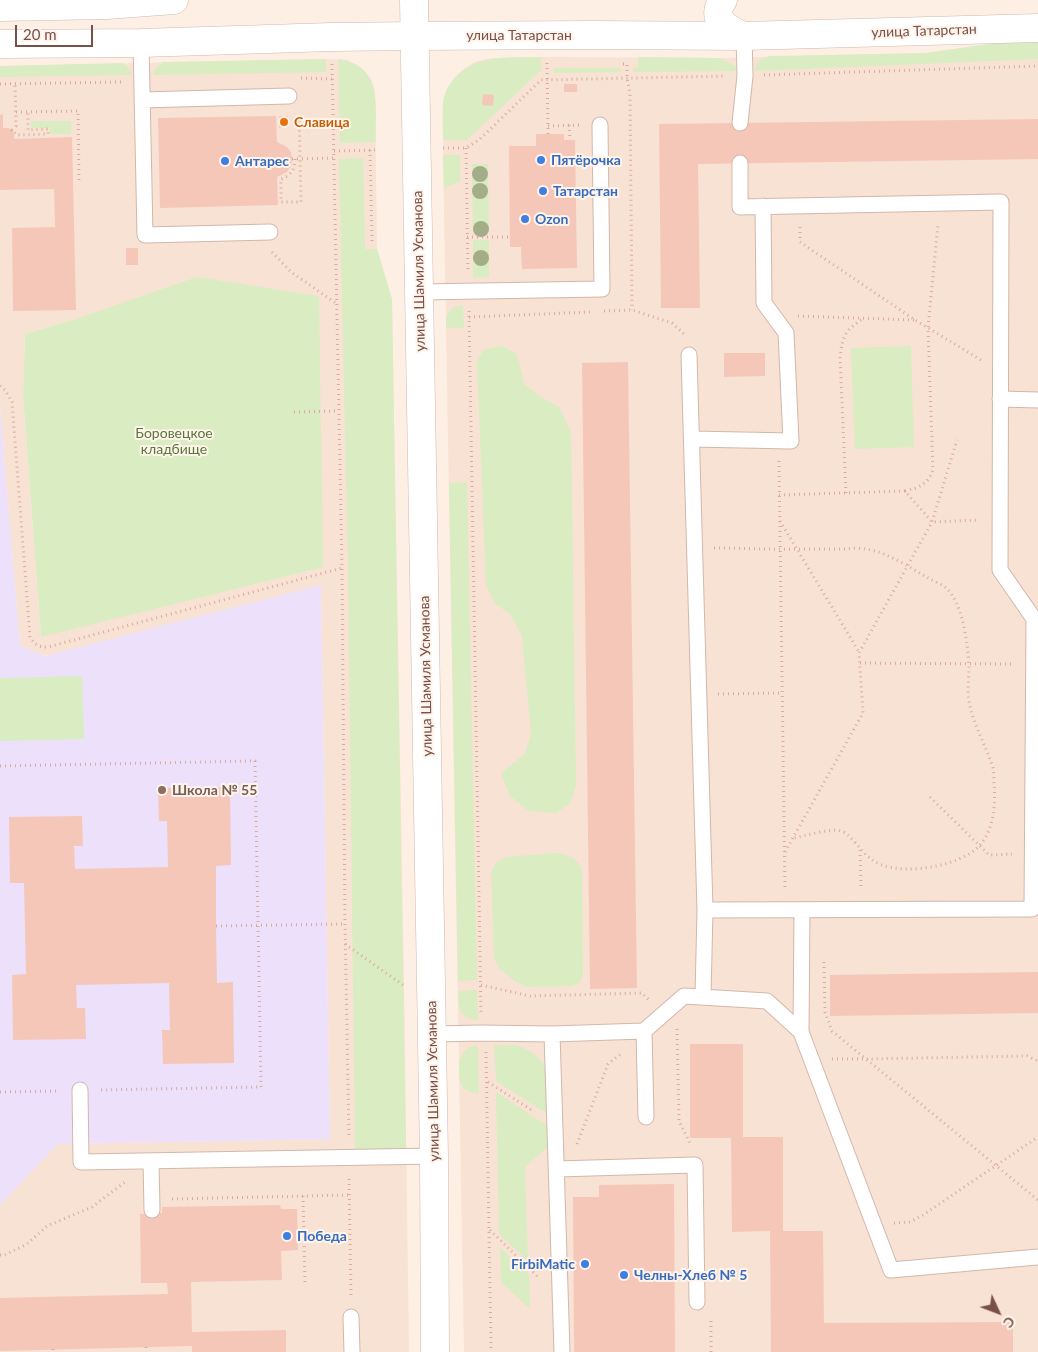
<!DOCTYPE html>
<meta charset="utf-8">
<style>
body{margin:0}
#map{position:relative;width:1038px;height:1352px;overflow:hidden;background:#feefe4;font-family:Lato,sans-serif}
canvas{display:block}
.north{position:absolute;left:973px;top:1287px;width:50px;height:50px;-webkit-text-stroke:4px #fff4eb;paint-order:stroke;rotate:133deg;font-size:14px;font-weight:700;line-height:20px;text-align:center;color:#785048}
.north::after{content:'';display:block;margin:auto;width:18px;height:22px;background:#785048;clip-path:polygon(50% 0,100% 100%,50% 72%,0 100%)}
.scale{position:absolute;left:15px;top:25px;width:78px;height:22px;box-sizing:border-box;border:2px solid #785048;border-top:0;padding-left:6px;font-size:15px;line-height:18px;white-space:nowrap;color:#785048;-webkit-text-stroke:4px #fff4eb;paint-order:stroke}
</style>
<div id="map">
<canvas width="1038" height="1352"></canvas>
<div class="north">С</div>
<div class="scale">20 m</div>
</div>
<script>
const context = document.querySelector('canvas').getContext('2d');
context.lineJoin = 'round';
function paint(path, color) {
  context.fillStyle = color;
  context.fill(path, 'evenodd');
}
function stroke(path, color, width, dash) {
  context.strokeStyle = color;
  context.lineWidth = width;
  context.lineCap = dash ? 'butt' : 'round';
  context.setLineDash(dash || []);
  context.stroke(path);
}
function drawText(font, color, halo, rows, align = 'center') {
  context.font = font + ' Lato,sans-serif';
  context.lineWidth = 4;
  context.setLineDash([]);
  context.textBaseline = 'middle';
  context.strokeStyle = halo;
  context.fillStyle = color;
  for (const [text, x, y, turn = 0] of rows) {
    context.save();
    context.translate(x, y);
    context.rotate((+turn || 0) * Math.PI / 180);
    context.textAlign = isNaN(turn) ? turn : align;
    if (halo) context.strokeText(text, 0, 0);
    context.fillText(text, 0, 0);
    context.restore();
  }
}
paint(new Path2D(`
 M1038,37v1315h-574l-21,-1197v-51l4,-15 8,-12 10,-9 12,-7 15,-3 55,-1 171,1 208,-5z
 M326,59l21,1 10,5 7,5 7,9 4,12 2,158 15,50 12,686 5,367h-409v-147l58,-61 272,-5 -9,-553 -276,70 -25,-10 -20,-241v-339zM76,319l-35,318 -18,-242 2,-61z`), '#f8e2d4');
paint(new Path2D(`
 M0,405l20,241 25,10 276,-71 9,554 -272,5 -58,61z`), '#ece0fa');
paint(new Path2D(`
 M1038,37v22l-283,12c0,-10 7,-12 15,-15l156,-3z
 M541,57v13l-74,70h-24c0,-12 -1,-24 0,-36 1,-12 7,-23 16,-30 23,-21 53,-16 82,-17z
 M638,57l80,1 14,6 4,3 1,4 -104,1v-4h5z
 M326,59v13l-173,3 2,-6 8,-7z
 M338,59c46,7 37,48 38,83l-36,1z
 M122,63l5,3 5,9 -132,2v-11z
 M554,68h66l1,4 -67,1z
 M31,121h40v13h-21v-6h-19z
 M443,155h17v27l-16,6z
 M363,158l2,91h12l15,50 14,850 -51,1 -7,-582 -9,-409z
 M472,164h16l1,68h-16z
 M473,240h16v37l-16,1z
 M197,277l122,19 4,271 -282,70 -18,-242 2,-61 51,-15z
 M463,305l1,23h-18c0,-13 2,-21 17,-23z
 M502,346l15,8 7,30 15,12 20,11 12,25 5,352 -5,18 -15,11 -27,-2 -19,-15 -9,-23 24,-19 6,-20 -9,-98 -11,-21 -16,-12 -9,-18 -9,-224 7,-12z
 M911,346l3,101 -59,2 -4,-101z
 M467,482l10,498 -19,1 -9,-498z
 M82,676l2,63 -84,2v-63z
 M558,853l14,4 10,11 1,107 -3,7 -8,4 -44,1 -12,-5 -17,-14 -5,-11 -3,-85 6,-10 9,-5z
 M477,990l1,30c-19,-1 -20,-14 -20,-29z
 M494,1045h23l13,6 9,7 7,10 3,47 -53,-34z
 M472,1046h6l1,47c-17,0 -20,-9 -20,-24 0,-6 0,-10 4,-15 2,-4 6,-6 9,-8z
 M496,1092l53,35v19l-24,21 3,94 -29,-27z
 M500,1247l29,28 1,34 -29,-27z`), '#daecc1');
paint(new Path2D(`
 M564,84h13v8h-13z
 M483,94l11,1 -1,11 -11,-1z
 M3,114v14h6l5,6v5l58,-2 4,173 -63,1 -1,-83 43,-1 -1,-38 -54,1v-75z
 M276,116l1,26 10,5 4,5 1,7 -1,7 -4,6 -10,5 1,28 -118,3 -2,-90z
 M279,116h9v11l-9,1z
 M1038,119v40l-340,5 2,144h-39l-2,-184z
 M536,134h28v6h11l2,128 -55,1 -1,-22h-11l-1,-101h27z
 M126,248h12v17h-12z
 M724,353h41v23l-41,1z
 M628,362l9,626 -47,1 -8,-626z
 M230,787l1,78 -15,1v60l1,57 16,-1 1,81 -71,1 -1,-34h8l-1,-47 -93,2 1,23h8l1,31 -73,1 -1,-65 14,-1 -2,-91h-14l-1,-66 73,-1 1,30h-9l1,23 93,-2 -1,-46h-8l-1,-33z
 M1038,972v41l-208,3v-41z
 M690,1044h53v93h40v94h40l1,92 189,-1v30h-242l-1,-121 -38,1 -1,-94h-41z
 M674,1184l1,168h-101l-1,-155h26v-12z
 M280,1205l1,4h16l1,41 -17,1 1,29 -91,2 1,50 94,-2v22h-94v-6l-192,5v-53l168,-4 -1,-11h-26l-1,-69 22,-1v-6z`), '#f5c7b9');
const service = new Path2D(`
 M141,43l4,192 125,-3
 M142,100l147,-4
 M740,123l5,-47 -1,-40
 M419,292l183,-3 -2,-164
 M689,355l16,555 -2,86
 M1000,399l38,1
 M692,439l99,2 -5,-108 -22,-30 -1,-97
 M705,910l327,-1 2,-290 -34,-49 1,-368 -261,5v-44
 M644,1031l2,86
 M801,1032l1,-122
 M433,1034l49,-1 70,1 92,-3 40,-35 83,5 34,31 90,238 147,-13
 M552,1034l10,318
 M80,1090l1,72 353,-6
 M151,1161l1,49
 M557,1169l138,-4 2,137
 M351,1317l1,35`);
const minor = new Path2D(`
 M414,0l20,1156 1,196`);
const tertiary = new Path2D(`
 M723,0c-14,19 5,30 21,36
 M0,7l107,-2 67,-5
 M0,44l141,-1 191,-6 82,-1 177,-1 153,1 294,-8`);
stroke(service, '#d2b7ac', 17);
stroke(minor, '#d2b7ac', 29);
stroke(tertiary, '#d2b7ac', 29);
stroke(new Path2D(`
 M547,63l1,71
 M332,64l10,504 3,356 4,214
 M623,64h4v14l3,16 2,216
 M764,75l274,-9
 M301,78l31,1
 M0,84l122,-2
 M16,112l62,-1 1,72
 M569,125l1,15
 M548,126l32,-1
 M12,130l4,-4 -1,-42
 M11,131l1,-1 5,5 31,-1v-5l-20,1v-18
 M443,148h23l14,-9 61,-59 184,-4
 M466,148l2,124
 M370,150l2,92
 M334,151l42,-1
 M292,159l42,-1
 M295,159c0,10 -4,17 -14,20v23h20l-2,-90
 M800,227v15l115,78 66,40
 M467,237h43
 M272,252l19,20 46,32
 M469,311l12,703
 M604,311l28,-1 40,13 12,11v3
 M798,316l116,4
 M469,317l122,-5
 M0,386l5,4 7,12 18,235c5,8 8,10 18,10l294,-79
 M294,412l45,-1
 M779,461l6,428
 M905,491c15,-4 22,-6 28,-21l-5,-142 10,-104
 M846,493l-6,-136c3,-23 5,-26 24,-39
 M779,495l126,-4 27,31 47,-2
 M780,521l79,131
 M714,548c30,0 60,2 90,1 14,0 28,0 42,0 6,-1 13,-1 19,0 23,3 45,19 65,30 5,3 12,5 16,9 17,14 22,58 23,79 0,11 -2,23 0,34 4,24 17,44 24,67 1,5 1,10 1,15 2,26 -1,57 -25,71 -23,14 -75,23 -98,5 -9,-6 -20,-25 -30,-28 -12,-3 -35,5 -48,7
 M860,663l153,1
 M718,694l64,-1
 M0,766l255,-5 6,326 -160,3
 M930,797l59,58 23,-1
 M860,850l1,39
 M785,852l78,-139 -4,-60 73,-131 25,-82
 M216,926l129,-2
 M345,944l58,41
 M824,962l1,50 7,19 34,28 161,-3 11,5
 M481,985l49,11 112,-3 7,7
 M677,1029l2,92 12,24
 M486,1052l5,296
 M832,1059h34l172,141
 M488,1082l45,29
 M0,1092l59,-1
 M577,1144l31,-80 14,-11
 M349,1179l2,118
 M303,1196l2,87
 M172,1199l177,-4
 M894,1223l16,-1 13,-7 115,-78
 M490,1230l49,48
 M0,1255h5l22,-11 20,-18 45,-19 33,-25
 M146,1347v5
 M53,1349v3
 M711,1352v-34`), '#daaa9c', 3, [1, 4]);
stroke(service, '#fff', 15);
stroke(minor, '#fff', 28);
stroke(tertiary, '#fff', 28);
context.fillStyle = '#a3ae88';
for (const [x, y] of [
 [480,174],
 [480,191],
 [481,229],
 [481,258]
]) {
  context.beginPath();
  context.arc(x, y, 8, 0, 2 * Math.PI);
  context.fill();
}
for (const [x, y, r, color] of [
 [284,122,5,"#e8710a"],
 [541,160,5,"#3f7fe0"],
 [225,161,5,"#3f7fe0"],
 [543,191,5,"#3f7fe0"],
 [525,219,5,"#3f7fe0"],
 [162,790,5,"#8d6e63"],
 [287,1236,5,"#3f7fe0"],
 [585,1264,5,"#3f7fe0"],
 [624,1275,5,"#3f7fe0"]
]) {
  const dot = new Path2D();
  dot.arc(x, y, r, 0, 2 * Math.PI);
  context.fillStyle = color;
  context.fill(dot);
  stroke(dot, '#fff4eb', 2);
}
drawText('14px', '#785048', '#fff4eb', [
 ["улица Татарстан",924,31,-2],
 ["улица Татарстан",519,35],
 ["улица Шамиля Усманова",419,271,-91],
 ["улица Шамиля Усманова",426,676,-91],
 ["улица Шамиля Усманова",433,1081,-91]
]);
drawText('bold 14px', '#c56008', '#fff4eb', [
 ["Славица",294,122]
], 'left');
drawText('bold 14px', '#366cbe', '#fff4eb', [
 ["Пятёрочка",551,160],
 ["Антарес",235,161],
 ["Татарстан",553,191],
 ["Ozon",535,219],
 ["Победа",297,1236],
 ["FirbiMatic",575,1264,"right"],
 ["Челны-Хлеб № 5",634,1275]
], 'left');
drawText('14px', '#58783c', '#fff4eb', [
 ["Боровецкое",174,433],
 ["кладбище",174,449]
]);
drawText('bold 14px', '#785e54', '#fff4eb', [
 ["Школа № 55",172,790]
], 'left');
</script>
